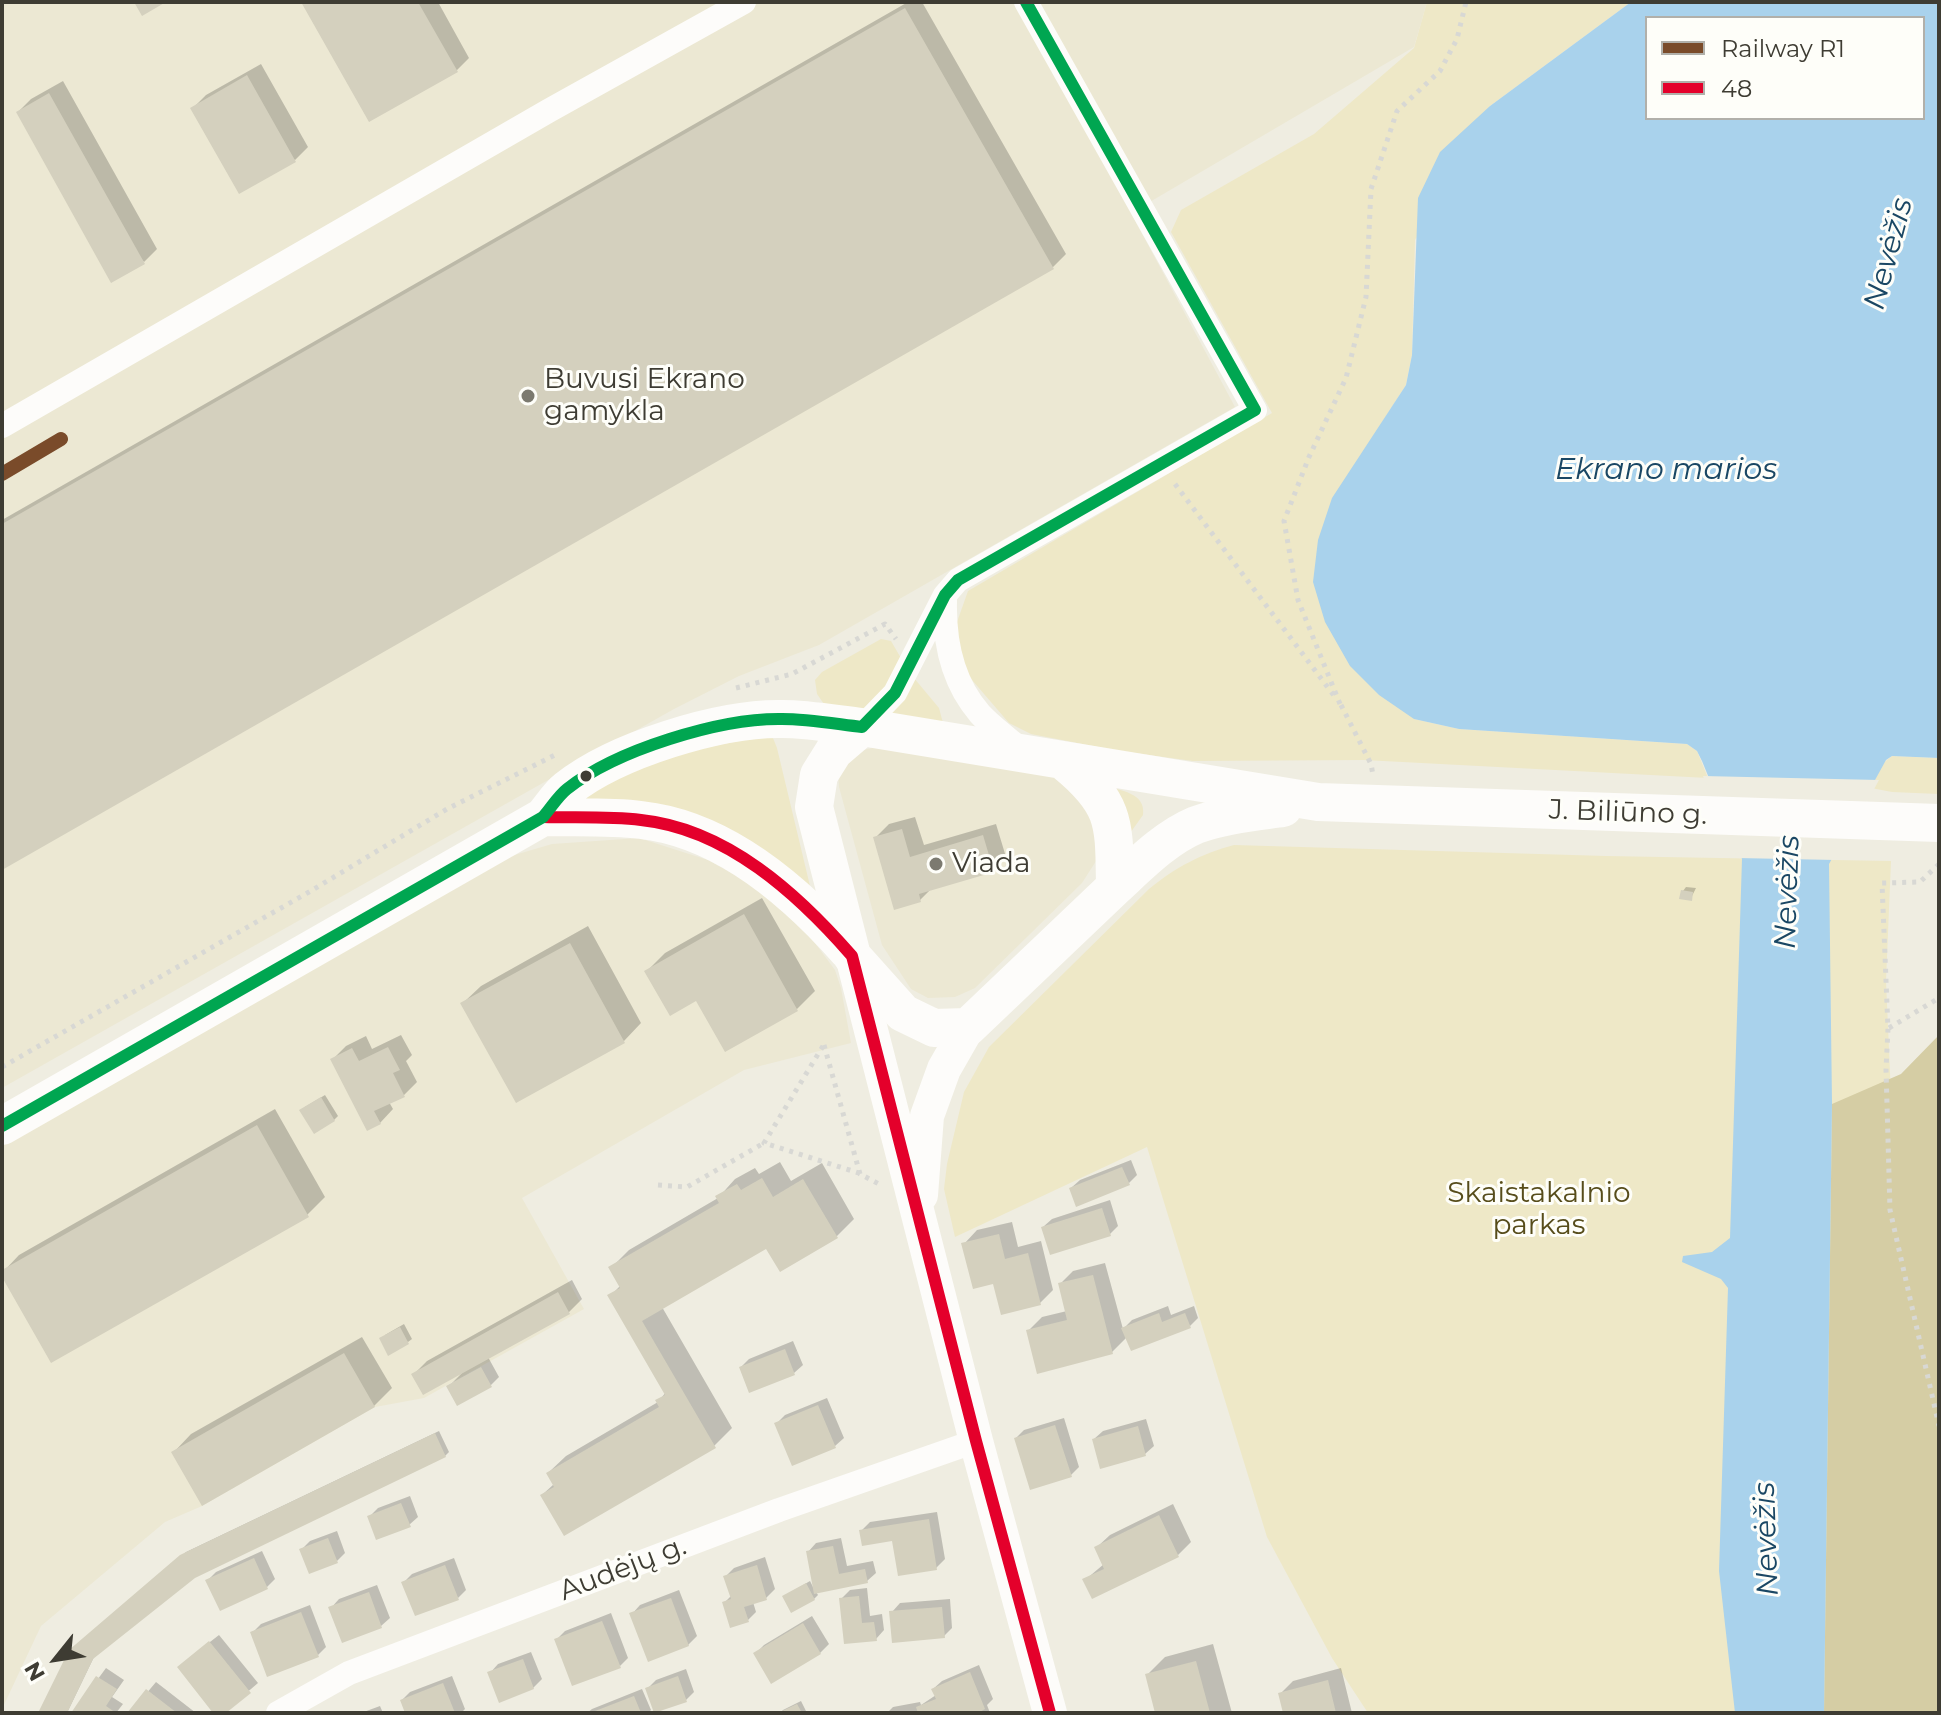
<!DOCTYPE html>
<meta charset="utf-8">
<style>
body{margin:0}
#map{position:relative;width:1941px;height:1715px;overflow:hidden;background:#efede1;font-family:Montserrat,sans-serif}
canvas{display:block}
.frame{position:absolute;inset:0;border:4px solid #3e3c33;pointer-events:none}
.legend{position:absolute;left:1645px;top:16px;width:280px;height:104px;box-sizing:border-box;background:#fefef9;border:2px solid #b1b0aa;margin:0;padding:10px 14px;list-style:none;font-size:24px;color:#3e3c33}
.legend li{display:flex;align-items:center;gap:16px;height:40px}
.legend b{width:40px;border:2px solid #b1b0aa}
.north{position:absolute;left:16px;top:1619px;width:80px;height:80px;-webkit-text-stroke:6px #fefef9;paint-order:stroke;rotate:240deg;font-size:22px;font-weight:700;line-height:32px;text-align:center;color:#3e3c33}
.north::after{content:'';display:block;margin:auto;width:28px;height:36px;background:#3e3c33;clip-path:polygon(50% 0,100% 100%,50% 72%,0 100%)}
</style>
<div id="map">
<canvas width="1941" height="1715"></canvas>
<div class="frame"></div>
<ul class="legend">
<li><b style="height:10px;background:#7a4b2a"></b>Railway R1</li>
<li><b style="height:10px;background:#e4002b"></b>48</li>
</ul>
<div class="north">N</div>
</div>
<script>
const context = document.querySelector('canvas').getContext('2d');
context.lineJoin = 'round';
function paint(path, color) {
  context.fillStyle = color;
  context.fill(path, 'evenodd');
}
function stroke(path, color, width, dash) {
  context.strokeStyle = color;
  context.lineWidth = width;
  context.lineCap = dash ? 'butt' : 'round';
  context.setLineDash(dash || []);
  context.stroke(path);
}
function drawText(font, color, halo, rows, align = 'center') {
  context.font = font + ' Montserrat,sans-serif';
  context.lineWidth = 6;
  context.setLineDash([]);
  context.textBaseline = 'middle';
  context.strokeStyle = halo;
  context.fillStyle = color;
  for (const [text, x, y, turn = 0] of rows) {
    context.save();
    context.translate(x, y);
    context.rotate((+turn || 0) * Math.PI / 180);
    context.textAlign = isNaN(turn) ? turn : align;
    if (halo) context.strokeText(text, 0, 0);
    context.fillText(text, 0, 0);
    context.restore();
  }
}
paint(new Path2D(`
 M2,2h1425l-13,45 -283,166 104,194 -416,238 -80,31 -65,33 -672,379z
 M882,746l183,32 28,25 5,55 -16,25 -107,105 -20,9 -27,1 -17,-9 -29,-44 -43,-158 -1,-15 25,-22z
 M639,838l69,22 43,24 58,51 26,35 6,18 10,55 -107,27 -222,128 62,111 -160,89 -49,9 -173,99 -37,16 -124,104 -39,83v-565l499,-285 51,-15z`), '#ece8d3');
paint(new Path2D(`
 M1427,2h204l-141,104 -75,134 -3,115 -6,30 -25,39 33,295 45,10 228,15 10,7 11,27 -344,-18 -171,1 -74,-10 -88,-17 -22,-11 -43,-50 -8,-20 -1,-31 11,-31 304,-178 -101,-181 10,-22 133,-76 100,-86z
 M881,639l10,2 18,31 30,36 4,15 -117,-16 -9,-13 -2,-14 7,-8z
 M769,736l4,2 4,10 33,138 -238,-80c10,-7 20,-16 31,-22 49,-26 111,-40 166,-48z
 M1892,756l47,2v36l-47,-2 -21,-4 11,-24z
 M1103,785c17,6 43,7 40,30l-20,28z
 M1234,845l372,11 285,5 -5,120 5,114 48,618h-571l-36,-55 -65,-121 -120,-390 -192,90 -11,-48 3,-25 17,-72 25,-45 160,-158c27,-22 52,-35 85,-44z`), '#eee8c7');
paint(new Path2D(`
 M1939,1035v678h-115l8,-609 69,-30z`), '#d5cda4');
paint(new Path2D(`
 M1631,2h308v756l-47,-2 -6,4 -57,104 3,240 -8,609h-89l-16,-142 9,-283 -7,-9 -39,-17 1,-6 29,-4 18,-14 12,-379 -40,-98 -5,-10 -10,-7 -228,-15 -45,-10 -35,-24 -29,-29 -25,-44 -12,-40 5,-42 14,-42 74,-113 6,-30 6,-157 22,-46 50,-46zM1647,18h276v100h-276z`), '#a9d2ec');
paint(new Path2D(`
 M1703,776l176,4 -43,80 -99,-2z`), '#efede1');
paint(new Path2D(`
 M304,2h134l31,56 -13,13z
 M908,2h14l144,252 -13,13 -1051,601v-348z
 M261,64l47,83 -13,13 -102,-52 13,-13z
 M63,81l94,168 -13,13 -126,-150 13,-13z
 M915,817l9,28 72,-21 10,33 -13,13 -60,17 -13,13 -45,-62 14,-14z
 M1686,887l10,1 -5,10 -8,-7z
 M762,898l53,93 -18,18 -100,-10 -50,-28 18,-18z
 M588,926l53,97 -17,18 -161,-38 18,-17z
 M401,1035l11,20 -6,6 11,21 -13,13 -15,7 4,7 -13,14 -47,-64 13,-13 20,-10 6,13z
 M325,1095l13,21 -4,4 -29,-13z
 M275,1109l50,88 -18,18 -305,58 17,-18z
 M1131,1160l6,15 -8,8 -58,5 9,-8z
 M780,1162l11,19 31,-18 32,56 -17,17 -70,10 -105,61 70,121 -18,18 -172,49 12,-11 -6,-11 18,-17 92,-54 8,-10 -56,-96 11,-11 -10,-17 18,-18 89,-52 17,-19 20,-11 4,6z
 M1110,1200l8,26 -8,8 -67,-7 9,-8z
 M1012,1222l6,25 23,-6 12,49 -13,13 -46,-22 -30,-37 13,-14z
 M1105,1263l18,66 9,-9 36,-14 3,9 23,-9 4,12 -8,8 -63,11 -15,15 -84,-21 14,-14 25,-6 -7,-27 13,-13z
 M572,1280l10,19 -13,13 -81,45 11,20 -8,8 -43,2 14,-14 -48,1 13,-13z
 M404,1324l8,15 -4,3 -23,-7z
 M362,1337l30,51 -18,18 -200,46 17,-18z
 M793,1341l10,24 -9,8 -53,-6 8,-8z
 M827,1398l17,40 -9,8 -42,18 -17,-40 9,-9z
 M1064,1418l15,49 -8,8 -55,-37 8,-8z
 M1146,1419l8,27 -9,8 -51,-15 9,-8z
 M439,1431l10,21 -4,4 -251,120 -99,79 -28,58h-26l35,-67 110,-94z
 M410,1496l8,21 -9,8 -40,-8 9,-9z
 M1173,1504l18,38 -13,13 -85,42 -8,-17 19,-16 -8,-16 14,-13z
 M937,1512l8,47 -9,9 -42,-29 -33,-8 9,-9z
 M337,1531l8,22 -8,8 -35,-12 8,-8z
 M841,1538l6,28 26,-5 3,12 -9,8 -51,11 2,3 -4,4 -30,-3 26,-15 4,8 -6,-37 8,-9z
 M262,1551l13,28 -8,8 -59,-7 8,-8z
 M765,1557l10,32 -9,9 -13,4 3,10 -8,8 -24,-17 8,-8 -6,-19 8,-8z
 M454,1558l12,32 -8,8 -54,-16 8,-8z
 M377,1585l13,33 -9,8 -50,-18 8,-9z
 M867,1588l3,28 12,-2 2,16 -8,9 -30,3 -5,-43 9,-9z
 M679,1590l18,46 -9,9 -56,-31 8,-9z
 M950,1599l2,29 -8,8 -52,-24 8,-9z
 M310,1605l16,42 -8,8 -66,-22 9,-9z
 M611,1613l17,45 -8,8 -64,-26 9,-9z
 M812,1616l17,28 -9,9 -65,1 9,-9z
 M219,1635l39,48 -35,30h-7l-28,-54z
 M1213,1644l19,69h-75l-10,-38 18,-18z
 M531,1652l11,27 -9,9 -43,-15 8,-9z
 M979,1665l14,34 -6,6 3,8h-103l6,-6 27,-5 1,3 15,-10 -3,-6 9,-8z
 M106,1668l18,12 -12,17 11,7 -7,9h-43z
 M1341,1668l11,45h-67l-5,-19 13,-13z
 M686,1669l8,23 -8,8 -39,-11 9,-9z
 M452,1676l13,33 -4,4h-54l-5,-13 8,-8z
 M156,1682l40,31h-66z
 M642,1689l9,21 -3,3h-61l5,-4z
 M801,1701l6,12h-27l3,-3z
 M380,1706l3,7h-22z`), '#0003');
paint(new Path2D(`
 M134,2h32l-24,14z
 M301,2h117l40,70 -89,50z
 M905,8l149,261 -1052,601v-346z
 M247,75l49,87 -57,32 -49,-86z
 M49,93l96,171 -34,19 -95,-171z
 M902,829l8,28 73,-22 11,37 -75,22 2,8 -27,8 -21,-73z
 M1681,890l12,2 -1,9 -13,-2z
 M744,914l54,97 -73,41 -29,-51 -26,15 -26,-45z
 M570,943l55,100 -109,60 -56,-100z
 M388,1047l12,23 -7,3 12,24 -31,14 7,13 -14,7 -37,-72 22,-11 7,13z
 M321,1097l14,24 -21,13 -15,-24z
 M257,1125l52,92 -258,146 -49,-86v-7z
 M1122,1167l8,18 -54,22 -7,-19z
 M762,1178l11,19 30,-18 35,59 -58,34 -14,-23 -124,72 74,127 -152,88 -24,-41 14,-8 -8,-14 113,-66 -4,-7 10,-5 -58,-100 13,-7 -12,-21 111,-64 -4,-7 22,-12 4,6z
 M1102,1208l9,28 -61,19 -9,-28z
 M999,1234l6,25 23,-6 13,52 -40,10 -8,-31 -20,5 -12,-46z
 M1093,1275l20,79 -76,20 -11,-44 41,-10 -9,-37z
 M558,1292l12,22 -147,81 -12,-21z
 M1159,1313l3,9 23,-9 6,15 -60,23 -10,-23z
 M400,1327l9,17 -21,12 -9,-18z
 M785,1349l10,26 -46,18 -10,-26z
 M344,1353l31,54 -173,99 -31,-54z
 M481,1367l11,20 -35,19 -11,-20z
 M818,1405l18,43 -44,18 -18,-43z
 M1055,1425l17,52 -42,13 -16,-52z
 M1138,1426l8,30 -46,13 -8,-30z
 M435,1433l11,24 -251,121 -102,81 -26,54h-29l31,-63 111,-95z
 M401,1503l10,24 -35,13 -9,-24z
 M1159,1515l20,42 -87,42 -10,-20 22,-10 -10,-22z
 M929,1519l8,51 -39,6 -6,-35 -30,5 -3,-16z
 M328,1538l10,25 -29,11 -10,-25z
 M833,1546l6,28 26,-5 3,14 -54,11 -8,-43z
 M254,1558l14,31 -48,22 -15,-31z
 M445,1565l14,35 -44,16 -14,-34z
 M757,1565l10,35 -23,7 5,15 -19,6 -8,-26 9,-3 -8,-23z
 M806,1583l9,17 -24,13 -9,-17z
 M369,1592l13,36 -40,15 -14,-36z
 M859,1596l3,27 12,-1 3,19 -33,3 -5,-46z
 M671,1598l18,48 -41,16 -19,-49z
 M942,1607l3,31 -53,5 -3,-32z
 M301,1612l18,45 -52,20 -17,-45z
 M602,1621l19,47 -49,18 -18,-47z
 M803,1623l18,31 -50,30 -18,-31z
 M209,1641l42,52 -25,20h-13l-36,-46z
 M523,1659l11,30 -35,14 -12,-31z
 M1196,1661l14,52h-55l-10,-39z
 M970,1672l15,37 -7,4h-60l-2,-6 20,-8 -5,-10z
 M96,1676l21,13 -11,17 10,7h-45z
 M678,1676l9,26 -33,11 -9,-25z
 M1328,1680l8,33h-53l-5,-20z
 M443,1683l12,30h-50l-5,-13z
 M146,1689l31,24h-50z
 M634,1696l7,17h-51z
 M797,1704l5,9h-24z`), '#d4d0be');
stroke(new Path2D(`
 M1175,484l160,213
 M736,688l56,-14 93,-50 11,15
 M1340,704l-42,-104 -14,-79 25,-64 37,-79 20,-81 5,-108 26,-78 43,-40 17,-32 9,-37
 M1341,705l30,59 2,11
 M1939,864l-19,18 -38,1 6,146 -2,40 4,141 49,216
 M1889,1028l50,-30
 M824,1045l36,129 19,10
 M823,1046l-59,97 95,30
 M2,1067l307,-175 138,-83 108,-54
 M658,1185l29,2 77,-44`), '#d8d8d4', 5, [4, 6]);
stroke(new Path2D(`
 M2,426l548,-316 194,-108
 M945,601c-1,41 7,81 35,113 13,14 30,26 44,38
 M862,727l33,-34 50,-98 13,-15 297,-170 -229,-408
 M278,1713l71,-40 430,-163 197,-69`), '#fdfcfa', 24);
stroke(new Path2D(`
 M852,956l124,485 74,272
 M921,1195l6,-79 17,-47 24,-42`), '#fdfcfa', 34);
stroke(new Path2D(`
 M1066,763c51,42 48,61 49,124l-147,140 -34,1 -31,-15 -51,-57 -38,-149 5,-32 15,-24 28,-24 456,75 621,21
 M543,817c32,1 66,-1 98,3 83,9 154,71 207,131
 M1115,887c24,-22 50,-49 81,-62 27,-10 59,-13 87,-17
 M2,1126l541,-309c8,-9 15,-21 24,-28 49,-39 153,-71 215,-70 26,0 54,5 80,8`), '#fdfcfa', 38);
stroke(new Path2D(`
 M543,817c32,1 66,-1 98,3 86,9 157,74 211,136l124,485 74,272`), '#e4002b', 12);
stroke(new Path2D(`
 M2,1126l541,-309c8,-9 15,-21 24,-28 49,-39 153,-71 215,-70 26,0 54,5 80,8l33,-34 50,-98 13,-15 297,-170 -229,-408`), '#00a651', 12);
stroke(new Path2D(`
 M2,474l59,-35`), '#7a4b2a', 14);
for (const [x, y, r, color] of [
 [528,396,8,"#7c7a70"],
 [586,776,7,"#3e3c33"],
 [936,864,8,"#7c7a70"]
]) {
  const dot = new Path2D();
  dot.arc(x, y, r, 0, 2 * Math.PI);
  context.fillStyle = color;
  context.fill(dot);
  stroke(dot, '#fefef9', 3);
}
drawText('28px', '#3e3c33', '#fefef9', [
 ["Buvusi Ekrano",544,380],
 ["gamykla",544,412],
 ["Viada",952,864]
], 'left');
drawText('28px', '#3e3c33', '#fefef9', [
 ["J. Biliūno g.",1628,813,2],
 ["Audėjų g.",623,1569,-21]
]);
drawText('28px', '#574d1b', '#fefef9', [
 ["Skaistakalnio",1539,1194],
 ["parkas",1539,1226]
]);
drawText('italic 30px', '#1a4764', '#fefef9', [
 ["Nevėžis",1889,254,-75],
 ["Ekrano marios",1666,470],
 ["Nevėžis",1788,892,-88],
 ["Nevėžis",1767,1539,-92]
]);
</script>
